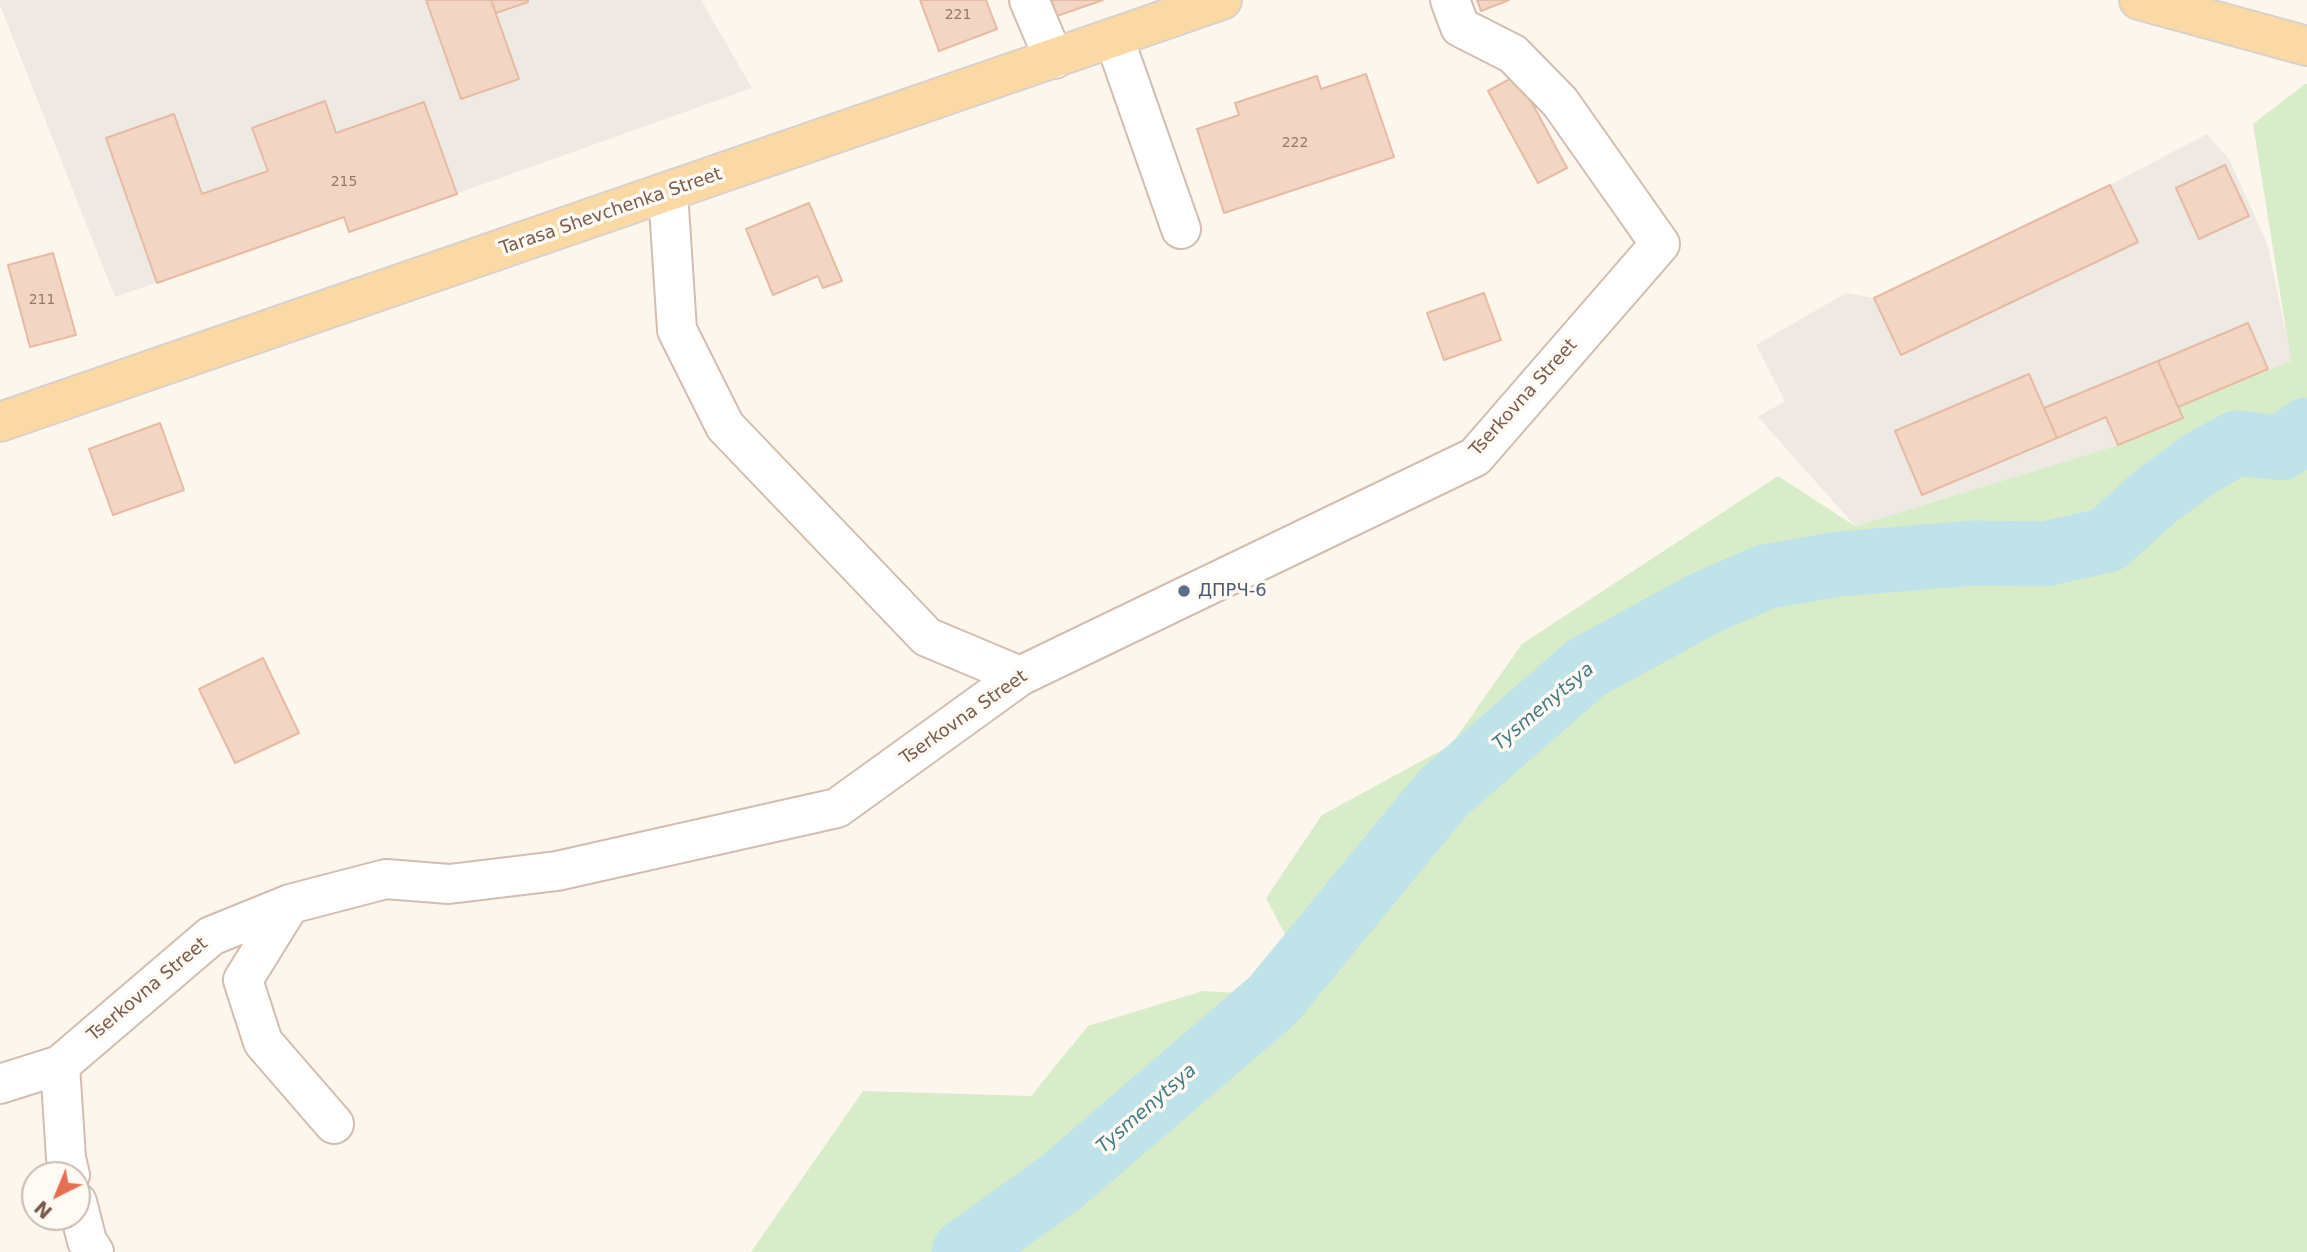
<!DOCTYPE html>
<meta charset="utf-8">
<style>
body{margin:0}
#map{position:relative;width:2307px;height:1252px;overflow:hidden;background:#fdf6ec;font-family:"DejaVu Sans",sans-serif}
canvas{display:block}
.north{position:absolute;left:21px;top:1161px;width:70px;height:70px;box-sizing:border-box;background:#fffaf3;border:2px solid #cabbb1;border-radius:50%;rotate:223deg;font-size:19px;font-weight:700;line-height:28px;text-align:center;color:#7a5c4d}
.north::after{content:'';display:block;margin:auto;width:24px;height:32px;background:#e76f51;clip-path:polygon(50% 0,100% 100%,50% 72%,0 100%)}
</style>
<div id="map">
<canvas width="2307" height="1252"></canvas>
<div class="north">N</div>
</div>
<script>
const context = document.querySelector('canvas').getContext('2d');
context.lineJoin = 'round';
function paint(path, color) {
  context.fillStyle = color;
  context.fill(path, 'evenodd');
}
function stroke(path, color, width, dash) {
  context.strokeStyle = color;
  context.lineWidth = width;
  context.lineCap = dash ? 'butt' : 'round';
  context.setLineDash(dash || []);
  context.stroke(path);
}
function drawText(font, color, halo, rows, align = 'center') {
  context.font = font + ' "DejaVu Sans",sans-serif';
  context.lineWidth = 7;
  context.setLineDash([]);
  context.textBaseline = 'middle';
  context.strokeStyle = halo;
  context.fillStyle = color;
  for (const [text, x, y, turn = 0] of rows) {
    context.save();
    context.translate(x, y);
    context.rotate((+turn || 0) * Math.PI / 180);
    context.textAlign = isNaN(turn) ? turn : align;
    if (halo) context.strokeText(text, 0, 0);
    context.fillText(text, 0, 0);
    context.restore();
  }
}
paint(new Path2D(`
 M0,0h701l51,88 -403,144 -6,-15 -228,80 -115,-292z
 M2207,134l22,25 38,84 25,118 -114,46 5,11 -65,27 -263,81 -97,-109 27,-16 -29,-56 90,-52 28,5 236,-113z`), '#efe9e4');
paint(new Path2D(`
 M2305,84h2v1168h-1556l112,-161 168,5 57,-70 115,-35 115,6 -52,-99 56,-83 129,-70 71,-101 256,-168 77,50 263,-81 64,-27 -4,-11 113,-46 -38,-237z`), '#d8ecc9');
stroke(new Path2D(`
 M964,1252l96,-69 213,-183 170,-207 143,-125 119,-65 60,-26 73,-13 137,-11 70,1 62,-14 49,-44 45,-33 36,-20 44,5 26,-18`), '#bfe3e8', 65);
const building = new Path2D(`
 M426,0h65l28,79 -58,20z
 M491,0h37v2l-32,11z
 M920,0h66l11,29 -58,22z
 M1051,0h52l-46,16z
 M1477,0h32l-28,11z
 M1366,74l28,83 -170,56 -27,-84 42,-14 -4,-12 82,-27 4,13z
 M1517,75l50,93 -29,15 -50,-92z
 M325,101l11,32 88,-31 33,92 -108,38 -5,-15 -187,66 -51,-145 68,-24 28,80 66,-23 -16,-43z
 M2225,165l24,51 -50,23 -23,-51z
 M2110,185l28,57 -237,113 -27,-57z
 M809,203l33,78 -19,7 -5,-12 -45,19 -27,-66z
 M53,253l23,82 -46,12 -22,-82z
 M1484,293l17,47 -57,20 -17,-47z
 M2248,323l20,46 -90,38 -20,-46z
 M2158,361l25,57 -65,27 -12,-28 -49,21 -13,-30z
 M2029,374l28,64 -135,57 -27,-64z
 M160,423l24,67 -71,25 -24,-66z
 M263,658l36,75 -64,30 -36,-74z`);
paint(building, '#f3d5c3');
stroke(building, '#e6bba3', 2);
const minor = new Path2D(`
 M1029,0l25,59
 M1114,38l67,191
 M668,192l9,138 48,96 202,211 93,39
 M290,904l-47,76 20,62 71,82
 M60,1065l6,93 4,17
 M0,1084l60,-19 151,-129 79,-32 96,-25 63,5 108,-13 280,-63 183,-132 455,-219 185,-213 -100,-142 -47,-48 -53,-27 -10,-27
 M77,1202l10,39 7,11`);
const major = new Path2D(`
 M2139,0l168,46
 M0,422l1222,-422`);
stroke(minor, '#d1beb0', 42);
stroke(major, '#dad1cd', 42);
stroke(minor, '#fff', 38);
stroke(major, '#fbd9a5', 38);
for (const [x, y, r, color] of [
 [1184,591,7,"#5c6f8a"]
]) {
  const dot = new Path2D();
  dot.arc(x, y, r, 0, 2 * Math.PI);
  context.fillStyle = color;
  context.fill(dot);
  stroke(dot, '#fffaf3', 2.5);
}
drawText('14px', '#987a6a', null, [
 ["221",958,15],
 ["222",1295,143],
 ["215",344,182],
 ["211",42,300]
]);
drawText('18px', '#7a5c4d', '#fffaf3', [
 ["Tarasa Shevchenka Street",611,212,-19],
 ["Tserkovna Street",1524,398,-48],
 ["Tserkovna Street",964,718,-35],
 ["Tserkovna Street",148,990,-40]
]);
drawText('18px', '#4e5e75', '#fffaf3', [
 ["ДПРЧ-6",1198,591]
], 'left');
drawText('italic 19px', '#437c86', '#fffaf3', [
 ["Tysmenytsya",1544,707,-40],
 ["Tysmenytsya",1147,1109,-41]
]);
</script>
